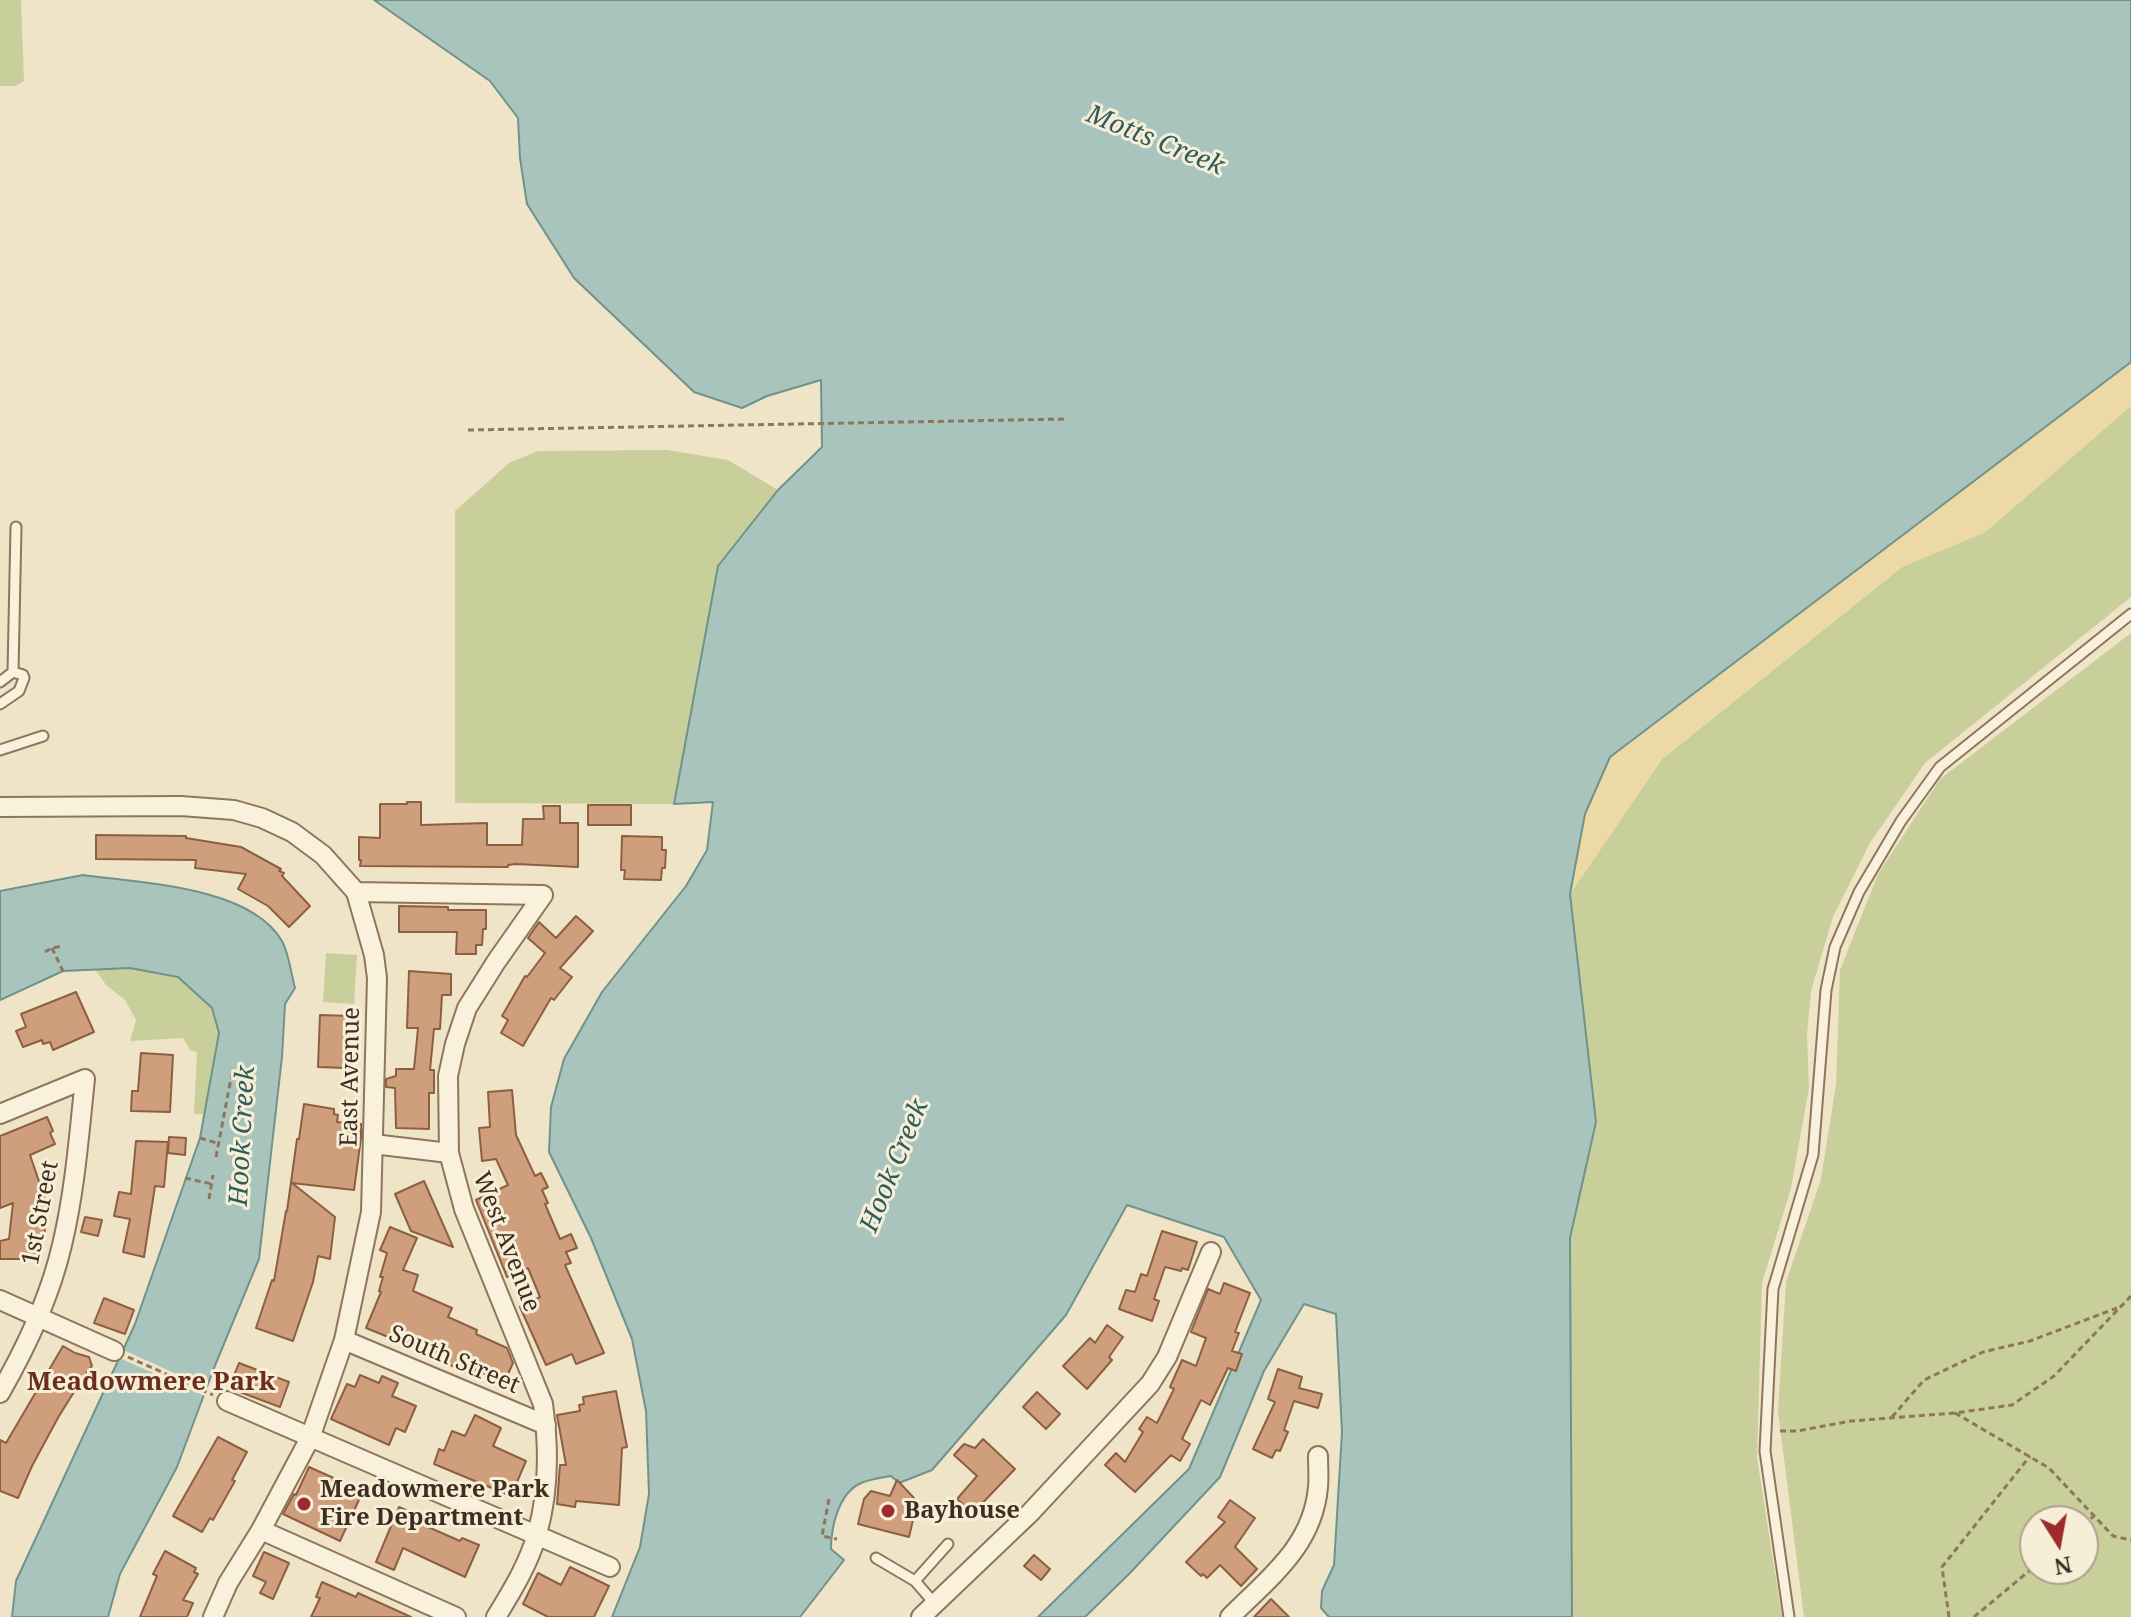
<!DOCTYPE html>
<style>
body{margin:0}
#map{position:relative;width:2131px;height:1617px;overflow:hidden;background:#f0e4c8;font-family:"Noto Serif",serif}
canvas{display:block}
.north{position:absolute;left:2019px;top:1505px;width:80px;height:80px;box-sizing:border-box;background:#f7eed8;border:2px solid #ada18e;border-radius:50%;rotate:169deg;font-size:22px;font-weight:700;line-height:32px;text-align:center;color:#3d2e20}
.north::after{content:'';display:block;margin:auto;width:28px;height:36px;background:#9e2a2b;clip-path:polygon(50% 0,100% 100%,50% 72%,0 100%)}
</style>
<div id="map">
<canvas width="2131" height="1617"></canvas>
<div class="north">N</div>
</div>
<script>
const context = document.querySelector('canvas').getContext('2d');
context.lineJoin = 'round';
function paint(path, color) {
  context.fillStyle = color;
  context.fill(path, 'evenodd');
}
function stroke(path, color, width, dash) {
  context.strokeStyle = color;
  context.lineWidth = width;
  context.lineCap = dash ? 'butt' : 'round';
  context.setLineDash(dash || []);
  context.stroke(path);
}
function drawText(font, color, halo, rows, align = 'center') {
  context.font = font + ' "Noto Serif",serif';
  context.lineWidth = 6;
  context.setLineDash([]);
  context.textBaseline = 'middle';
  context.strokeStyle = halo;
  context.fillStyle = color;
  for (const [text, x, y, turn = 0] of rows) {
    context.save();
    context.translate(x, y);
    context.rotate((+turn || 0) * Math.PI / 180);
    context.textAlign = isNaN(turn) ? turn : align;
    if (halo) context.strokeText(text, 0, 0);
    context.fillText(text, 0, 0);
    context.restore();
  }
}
paint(new Path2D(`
 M0,0h21l3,81 -8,5h-16z
 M2131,406v191l-206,166 -55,80 -37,74 -22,74 -4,43 2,54 -18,100 -29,95 -5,175 25,159h-210l-2,-723 92,-135 240,-192 83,-35z
 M667,450l61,10 50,30 -60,76 -44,238 -219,-1v-292l54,-48 29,-12z
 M2131,633v984h-327l-26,-206 8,-129 35,-103 15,-95 4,-114 38,-96 62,-95zM2035,1521h48v48h-48z
 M326,953l31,2 -3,49 -31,-2z
 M130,968l48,9 35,31 6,25 -15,81h-10l3,-62 -7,-2 -7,-12 -53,3 6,-21 -11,-20 -19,-15 -11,-16z`), '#c9cf9b');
paint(new Path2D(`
 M2131,355v51l-146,126 -83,35 -240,192 -92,135 15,-80 25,-57z`), '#ecd9a5');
const water = new Path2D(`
 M374,0h1757v362l-521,395 -25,57 -15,80 26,228 -26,116 2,379h-243l-8,-9 1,-17 12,-26 8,-133 -6,-118 -32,-10 -40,67 -44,106 -90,96 -45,44h-47l151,-148 72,-169 -37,-63 -97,-32 -61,110 -134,155 -33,13 -8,-7c-10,2 -22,3 -32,8 -21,11 -28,44 -28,65l13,11 -44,57h-188l28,-70 9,-53 -3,-83 -14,-72 -41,-101 -42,-86 2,-45 13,-48 38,-67 84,-106 21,-36 6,-48 -39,2 44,-238 60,-76 44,-43 -1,-67 -54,16 -25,12 -48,-16 -120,-114 -47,-74 -7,-46 -2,-40 -28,-37z
 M83,875c57,8 167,11 199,66 7,13 9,32 13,47l-10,16 -3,53 -23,202 -45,109 -37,99 -57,107 -12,43h-96l4,-36 119,-257 65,-186 19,-105 -7,-25 -34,-31 -48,-9 -67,3 -63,29v-109z`);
paint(water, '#a9c4bc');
stroke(water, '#6f938a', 2);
paint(new Path2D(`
 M119,1348l91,41 -3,8 -92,-41z`), '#f0e4c8');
const building = new Path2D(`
 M407,802h14v23l66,-2v22h35l1,-26h21l-1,-13h17v17h18v44l-62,-3 -8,1v2l-148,-1 1,-6h-2v-23l21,1v-34h27z
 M588,805h43v20h-43z
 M96,835l90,1v2l55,9 40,22 -2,2 5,2 -2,3 28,30 -21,21 -21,-21 -30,-17 8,-15 -51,-6 1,-8 -100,-1z
 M622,836l40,1v13h4l-1,18h-3l-1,12 -37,-1 1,-9h-4z
 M399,906l49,1v3h38v19h-3l-1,16h-6v9h-20l1,-22h-58z
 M576,916l17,15 -33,37 12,9 -18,23 -3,-2 -28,48 -22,-13 7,-13 -6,-4 23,-40 2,1 18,-24 -17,-15 11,-16 17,16z
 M409,971l42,3v21h-9l-2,34h-6l-4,41h4v23h-5v36l-33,-1 -1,-40 -9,-1v-8l10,-3v-7h18l4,-41h-11z
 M76,992l18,40 -41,18 -3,-8 -7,2 -1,-4 -19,7 -7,-16 10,-4 -5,-13z
 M320,1015l32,1 -1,26h-5l-1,26 -27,-1z
 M141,1053l32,2 -3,57 -39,-1 1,-20h6z
 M512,1090l4,45 19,41 6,-3 7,14 -6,3 6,13 -3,1 15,35 11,-5 6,14 -11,4 5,11 -6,2 39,88 -28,11 -4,-10 -26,11 -26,-58 20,-10 -12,-29 -21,9 -31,-77 32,-15 -12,-26 -14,2 -3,-33 11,-1 -2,-35z
 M304,1104l30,5v5l4,1 -1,7 24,2v14l-7,52 -62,-7 43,34 -5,42 -12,-3 -5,26 -20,59 -37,-13 16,-48 2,1 12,-70h1l10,-72h2z
 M47,1117l6,14 -3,2 5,11 -25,11 17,50 -3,34 -5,-1v21h-39v-18l9,-2 4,-36 -13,5v-72z
 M169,1137l17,1 -1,17 -17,-2z
 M136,1141l32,1 -4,45 -9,-1 -11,71 -21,-5 7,-33 -16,-3 5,-24 12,2z
 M424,1181l29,66 -42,-16 -16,-37z
 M85,1217l17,3 -4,16 -17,-4z
 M390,1227l27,11 -14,32 15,5 -5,16 39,17 -4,9 29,13 -1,4 31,14 6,15 -9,20 -29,-14 -3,6 -28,-13 3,-5 -37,-17 -2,5 -42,-17 15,-36 -2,-1 4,-14h-3l7,-24 -7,-3z
 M1162,1231l35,11 -9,28 -6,-2 -1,3 -16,-4 -11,32 5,2 -7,20 -33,-12 7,-19 9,2 6,-18 6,2z
 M1224,1283l26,10 -15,39 4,1 -7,18 10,3 -6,17 -8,-3 -18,37 -9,-5 -19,39 8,5 -10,17 -9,-6 -36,37 -30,-27 11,-12 9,9 18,-30 -4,-3 8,-12 10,6 17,-34 -4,-2 12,-27 14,6 10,-28 -15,-6 17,-43 12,5z
 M104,1298l30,12 -9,24 -31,-11z
 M1107,1325l16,12 -14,20 3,3 -25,29 -24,-23 27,-28 5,5z
 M63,1346l12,7 14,4 3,9 -8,10 -25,40 -27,50 -14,32 -18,-7v-51l6,3z
 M239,1363l50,19 -9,25 -51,-19z
 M1278,1369l24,8 -3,11 23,6 -4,14 -24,-7 -10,29 4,2 -8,19 -4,-1 -4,8 -19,-9 22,-47 -7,-3z
 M360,1375l19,8 3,-7 16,7 -6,13 24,10 -11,26 -9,-4 -7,17 -58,-26 16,-35 8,3z
 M616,1391l11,56 -5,1 -3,57 -43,-4 -1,6 -18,-3 3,-39h6l-9,-50 23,-4 -1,-6 5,-1 -1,-7z
 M1037,1392l23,22 -14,15 -23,-22z
 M475,1415l26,13 -8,18 33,15 -15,35 -77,-32 5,-15 5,2 8,-20 13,5z
 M218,1437l29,15 -15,28 3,1 -22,39 -3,-2 -8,14 -29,-16z
 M983,1439l32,30 -42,44 -16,-14 20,-23 -23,-21 10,-11 11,4z
 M309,1467l54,24 -23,50 -57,-27 11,-20 2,1z
 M897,1480l17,18 -2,8 4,1 -7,30 -51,-13 6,-25 7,-8 19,5z
 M1230,1500l25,18 -20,29 22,22 -16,17 -21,-21 -13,13 -4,-4 -2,2 -15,-14 39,-40 -7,-5z
 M399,1507l23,10 -3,6 41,18 2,-3 17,7 -14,32 -62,-29 -9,22 -18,-8z
 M165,1551l31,17 -2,4 4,2 -15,26 10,3 -6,14h-47l17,-41 -4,-2z
 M264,1552l25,11 -16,36 -13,-6 6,-11 -13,-6z
 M1034,1555l16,14 -9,11 -17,-14z
 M570,1567l39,19 -15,31h-46l-25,-13 15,-31 23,12z
 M322,1582l34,15 2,-4 53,24h-100l9,-19 -4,-1z
 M1271,1599l18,18h-35z`);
paint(building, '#cf9f7d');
stroke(building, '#8d5f41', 2);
const lane = new Path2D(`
 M13,672l3,-145
 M0,682l13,-10
 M0,704l19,-13 5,-13 -1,-3 -10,-3
 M0,750l43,-14
 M876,1558l39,23
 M935,1604l-20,-23 33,-37
 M1789,1617l-24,-166 8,-162 40,-134 13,-165 9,-43 24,-55 42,-71 39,-54 191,-153`);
const street = new Path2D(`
 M0,807l181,-1 53,4 28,8 30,14 31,23 33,37 18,63 3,23 -6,234 -27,128 -34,98 -49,92 -33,53 -15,34
 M356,892l187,3
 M0,1114l85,-35c-6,56 -10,112 -23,166 -12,52 -35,101 -62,148
 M373,1144l76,9
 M0,1300l114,51
 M344,1340l202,85
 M227,1401l383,166
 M261,1530l195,87
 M496,1617c16,-26 33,-54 41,-83 12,-42 12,-87 6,-130l-79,-195 -15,-56 -1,-77 7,-32 12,-36 29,-46 47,-67
 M921,1617l109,-104 120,-129 17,-27 44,-105
 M1230,1617c39,-39 83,-71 88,-130 1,-10 0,-21 0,-31`);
stroke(lane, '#8d765c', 13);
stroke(street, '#8d765c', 22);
stroke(new Path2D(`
 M468,430l600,-11
 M52,948l11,23
 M45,952l7,-4 10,-2
 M200,1138l17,5
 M216,1157l16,-84
 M185,1178l27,6
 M209,1199l4,-24
 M128,1357l85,38
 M1955,1413l94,55 64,68 18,4
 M1892,1417l32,-37 59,-28 47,-11 87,-33
 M1780,1431h17l54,-10 104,-8 57,-8 42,-29 77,-80
 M829,1499l-7,37 15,3
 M2083,1525l11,-9
 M1949,1617l-7,-50 88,-111
 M1974,1617l61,-51`), '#8d765c', 3, [6, 4]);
stroke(lane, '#faf1dc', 9);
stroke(street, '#faf1dc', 18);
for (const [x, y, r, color] of [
 [304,1504,8,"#9e2a2b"],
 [888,1511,8,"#9e2a2b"]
]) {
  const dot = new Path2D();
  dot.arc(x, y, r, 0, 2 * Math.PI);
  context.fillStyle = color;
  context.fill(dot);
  stroke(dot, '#f7eed8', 3);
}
drawText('24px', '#3d2e20', '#f7eed8', [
 ["East Avenue",351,1077,-89],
 ["1st Street",41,1213,-79],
 ["West Avenue",506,1242,69],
 ["South Street",454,1360,23]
]);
drawText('bold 24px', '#3d2e20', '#f7eed8', [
 ["Meadowmere Park",320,1490],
 ["Fire Department",320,1518],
 ["Bayhouse",904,1511]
], 'left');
drawText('italic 26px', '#2f5d5a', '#f7eed8', [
 ["Motts Creek",1155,141,22],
 ["Hook Creek",243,1136,-87],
 ["Hook Creek",895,1166,-68]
]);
drawText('bold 26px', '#6b2e1e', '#f7eed8', [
 ["Meadowmere Park",151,1383]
]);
</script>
